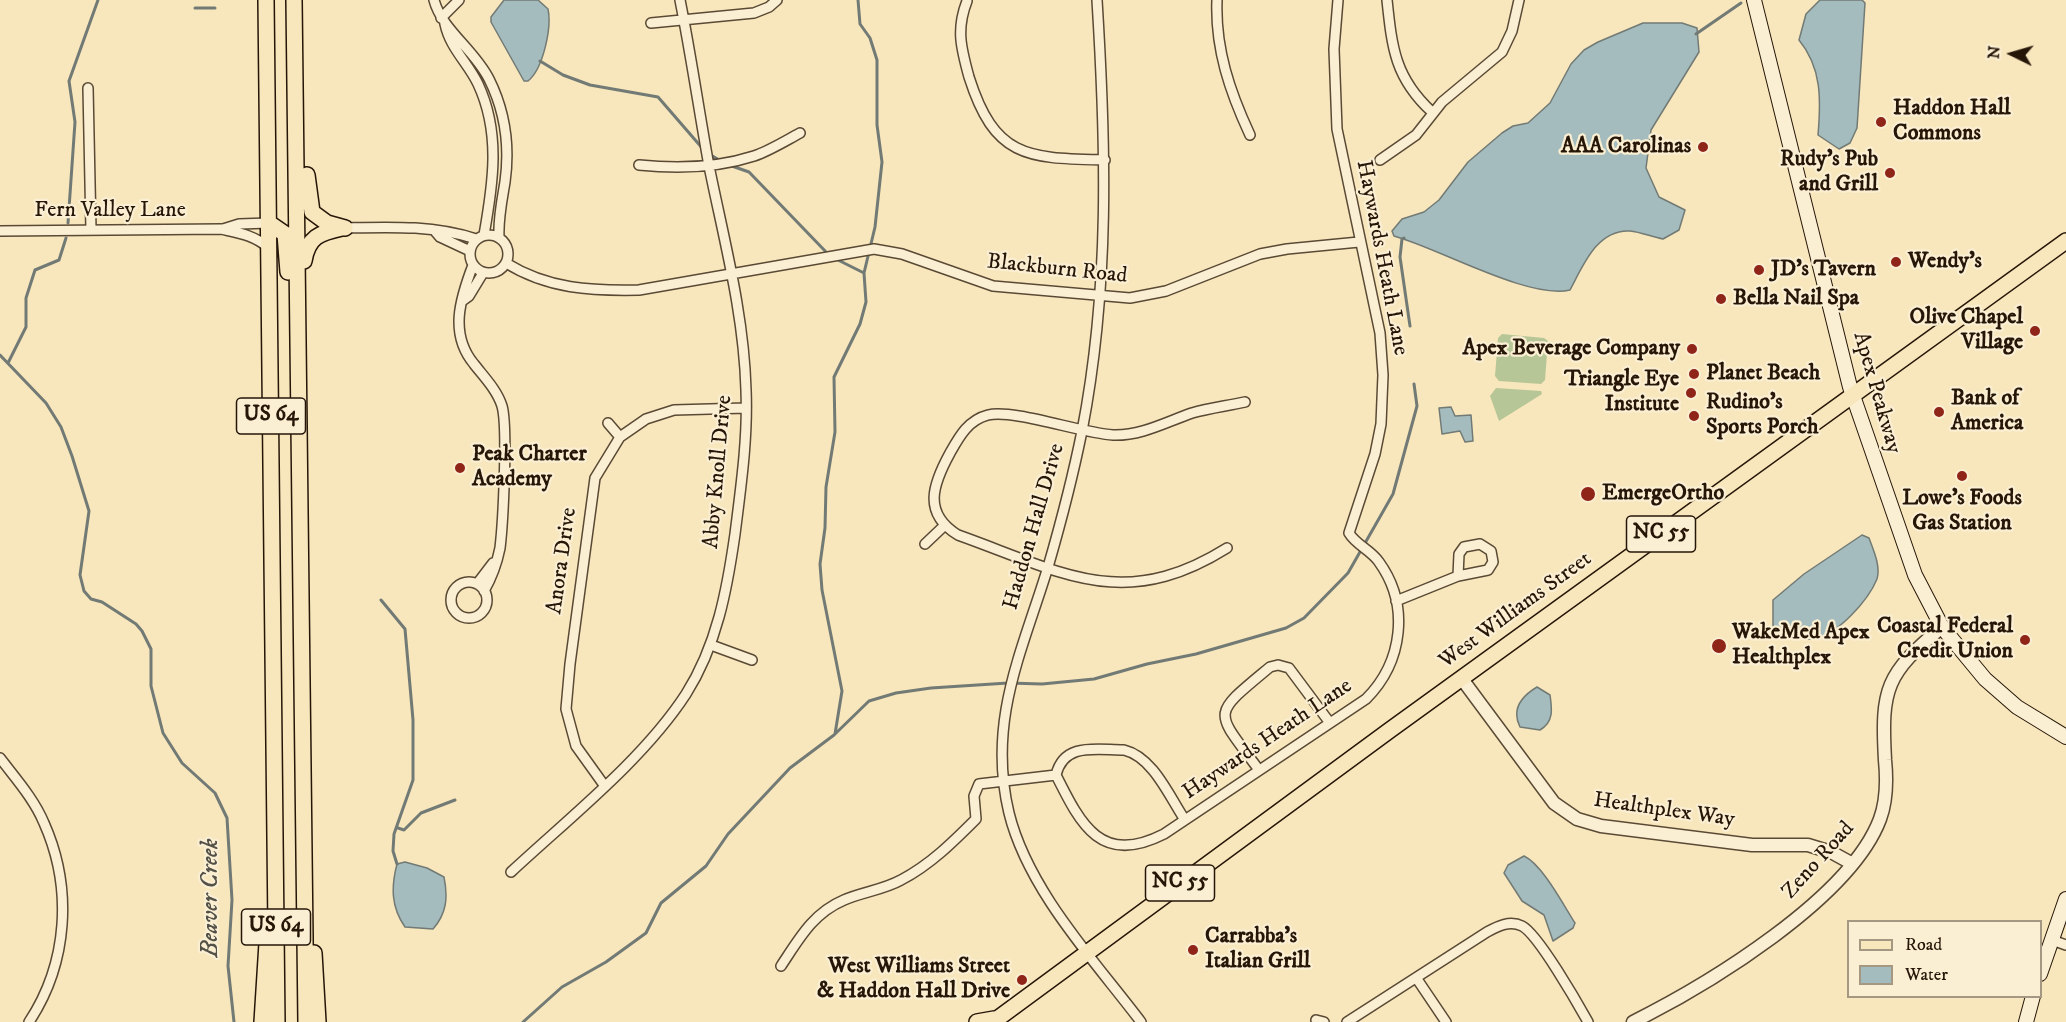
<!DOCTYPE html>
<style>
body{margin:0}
#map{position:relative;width:2066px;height:1022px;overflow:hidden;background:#f8e6bc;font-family:"IM FELL DW Pica",serif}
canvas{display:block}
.legend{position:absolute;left:1847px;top:920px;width:195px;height:78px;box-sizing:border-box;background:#faefd3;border:2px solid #a59882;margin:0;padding:8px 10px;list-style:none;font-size:18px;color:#261608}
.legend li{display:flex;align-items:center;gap:12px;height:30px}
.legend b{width:30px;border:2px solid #a59882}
.north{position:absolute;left:1982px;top:24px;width:60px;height:60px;-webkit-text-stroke:4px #faefd3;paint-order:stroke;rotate:275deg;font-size:16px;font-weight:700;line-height:24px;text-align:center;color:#261608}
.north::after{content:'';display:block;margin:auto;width:21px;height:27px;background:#261608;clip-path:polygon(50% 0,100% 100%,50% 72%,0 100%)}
</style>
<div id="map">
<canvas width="2066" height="1022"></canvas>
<ul class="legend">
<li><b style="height:8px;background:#f8e6bc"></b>Road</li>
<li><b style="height:16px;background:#a4bcbd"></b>Water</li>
</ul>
<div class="north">N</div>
</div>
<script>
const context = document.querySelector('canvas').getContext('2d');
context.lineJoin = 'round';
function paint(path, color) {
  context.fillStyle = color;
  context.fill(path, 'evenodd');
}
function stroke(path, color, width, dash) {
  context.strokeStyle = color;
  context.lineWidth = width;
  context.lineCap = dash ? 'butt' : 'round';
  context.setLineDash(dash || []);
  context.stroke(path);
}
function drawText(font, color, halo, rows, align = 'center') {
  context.font = font + ' "IM FELL DW Pica",serif';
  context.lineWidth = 4.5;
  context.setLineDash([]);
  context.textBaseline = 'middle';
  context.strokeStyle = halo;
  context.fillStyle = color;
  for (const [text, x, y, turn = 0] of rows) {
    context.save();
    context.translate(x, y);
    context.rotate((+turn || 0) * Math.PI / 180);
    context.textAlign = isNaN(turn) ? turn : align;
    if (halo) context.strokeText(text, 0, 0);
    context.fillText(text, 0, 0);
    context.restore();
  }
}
paint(new Path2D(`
 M1502,334l42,4 4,3 -3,39 -4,4 -42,-3 -4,-5 3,-38z
 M1496,388l45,3 1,3 -43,27 -9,-25z`), '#b7c696');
const water = new Path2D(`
 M504,0h34l10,9c4,19 -5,60 -20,72h-4l-33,-59v-5z
 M1820,0h42l3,3 -8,125 -7,15 -11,6 -21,-14c3,-35 4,-67 -19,-95l7,-26z
 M1643,23h39l15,5 2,24 -48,78 -5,38 13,29 26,13 -6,20 -16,9c-11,-2 -22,-7 -33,-8 -33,-2 -47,35 -60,59 -41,10 -134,-43 -176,-54l-2,-5 10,-12 22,-7 15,-12 29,-38 34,-29 11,-7 15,-3 22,-20 21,-39 13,-14 14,-8z
 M1451,407l4,9 16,-1 2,26 -8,1 -5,-11 -18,3 -3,-26z
 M1862,535l7,3c4,11 12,28 8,41 -9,22 -40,56 -63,60 -12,2 -30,-9 -41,-13v-26l31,-26z
 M1537,687l13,8c2,14 4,27 -10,35l-20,-3c-9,-18 2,-31 17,-40z
 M1524,856c18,8 40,50 51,67l-2,5 -20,13 -9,-26 -22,-14 -18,-28 4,-8z
 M405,862l22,6 17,9c4,20 3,36 -11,52l-28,-2c-14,-20 -14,-40 -8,-63z`);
paint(water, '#a4bcbd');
stroke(water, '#727a75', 1.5);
stroke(new Path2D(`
 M195,8h20
 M1696,34l45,-31
 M540,61l23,14 27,10 68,12 45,52
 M709,154l12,7
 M729,165l20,7 79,82
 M68,223l7,-101 -6,-41 29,-81
 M1404,238l-2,1 -2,18 10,69
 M836,259l28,14
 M0,355l46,48 15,24 11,29 17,55 -9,64 4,16 7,8 11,3 34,22 6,7 9,18v37l12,47 19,30 33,30 12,25 5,82 -4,66 6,56
 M8,363l18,-36v-29l9,-28 24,-10 7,-22
 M381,600l24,29 8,91v60l-19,54 -1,17 4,13
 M835,734l7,-43 -20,-101 -2,-26 5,-36 1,-41 9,-55 -1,-55 26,-53 6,-22 -2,-29 11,-46 7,-65 -5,-37v-65l-7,-22 -10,-14 -2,-24
 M398,828l6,2 17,-17 34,-13
 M523,1022l39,-35 44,-25 40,-29 15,-30 45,-37 22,-32 62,-66 44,-33 35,-34 27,-8 35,-5 77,-5 34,1 52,-5 53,-15 49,-10 90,-26 18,-10 44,-45 45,-79 24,-88 -3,-22`), '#727a75', 3);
const minor = new Path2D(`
 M434,0c8,30 40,49 55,79 16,32 21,67 16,103 -3,18 -7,37 -6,55
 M1097,0c9,145 13,287 -15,431 -9,45 -21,91 -34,136 -26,85 -61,154 -39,246 19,77 85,147 132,209
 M1217,0c-2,49 13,92 33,135
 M1387,0c5,48 8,78 45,112
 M967,1c-11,28 -6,47 2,76 26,82 59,81 136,83
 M441,18l18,-18
 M651,23l103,-10 15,-6 8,-7
 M445,24c5,24 23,39 33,60 23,49 15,100 6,151
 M88,88l3,142
 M1380,160l36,-25 26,-33 60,-50 10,-21 7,-31
 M639,165c38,4 78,3 115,-9 15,-5 31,-15 46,-23
 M345,228c45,-1 88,-3 131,11
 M223,229l16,-5 30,-1
 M434,230l6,7 30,14
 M0,231l221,-2c18,4 33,6 48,19
 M470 254a19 19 0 1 1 38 0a19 19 0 1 1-38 0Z
 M506,263c42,26 85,28 133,27l235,-41 28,5 91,32 137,12 36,-7 94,-37 27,-5 72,-7
 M473,265c-13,34 -24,69 1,99 10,13 23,26 28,42 6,21 1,117 -2,142 -3,15 -8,29 -16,43
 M462,301l7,-5 14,-23
 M608,423l12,14
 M925,544l20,-19
 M1227,548c-104,65 -165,24 -269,-13 -36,-22 -25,-51 -8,-82 9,-16 18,-33 38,-38 26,-6 93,18 125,20 28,1 53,-13 79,-22 17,-5 35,-7 53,-11
 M451 600a18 18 0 1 1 36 0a18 18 0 1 1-36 0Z
 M477,584l16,-21
 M1396,601l62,-25 30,-6 5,-8 -2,-11 -11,-7 -16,3 -5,7 -1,22
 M711,645l41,15
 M0,758c16,21 34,41 44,65 29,65 24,140 -15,199
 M1259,770c-45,-61 -49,-53 11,-103l8,-2 11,3 41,55
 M1056,775c8,-33 40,-25 68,-25 29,7 45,46 61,70
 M604,785l-28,-39 -10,-37 4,-45 25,-186 25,-41 26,-18 28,-9 72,-2
 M511,872c58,-54 132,-112 175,-178 31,-49 41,-104 49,-160 6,-48 13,-96 11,-144 -2,-76 -22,-150 -37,-224 -10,-55 -18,-111 -29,-166
 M2052,940l14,5
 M781,966c18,-27 32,-53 63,-66 18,-8 39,-10 57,-20 29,-15 52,-38 75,-61l-2,-23 5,-12 77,-9c25,50 45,91 108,59l202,-135c37,-37 44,-94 13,-137 -8,-12 -23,-17 -30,-29l26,-79 6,-30 2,-49 -3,-42 -43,-204 -3,-80 4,-49
 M1417,979l29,43
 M1316,1020l8,2
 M1347,1022l140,-90c11,-6 23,-12 35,-6 16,8 56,78 66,96`);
const tertiary = new Path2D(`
 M1462,679l92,124 23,16 24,7 151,19h56l23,7 20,11
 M1633,1022c74,-37 217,-123 247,-203 7,-19 7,-39 5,-59 -4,-72 1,-86 57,-133`);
const secondary = new Path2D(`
 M1754,0l96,387 65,188 27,52 43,52 32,28 49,30
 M2040,974l26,-75
 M2026,1022l7,-26`);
const primary = new Path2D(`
 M977,1022l17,-3
 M993,1022l397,-292 676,-489`);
const trunk = new Path2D(`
 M266,0l11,1022
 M294,0l12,1022
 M307,175l5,37 15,11 18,5
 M269,223l16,11 3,38
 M304,261c4,-24 15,-28 38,-33
 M314,953l4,69
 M262,1022l5,-79`);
stroke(minor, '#5a4a35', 12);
stroke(tertiary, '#5a4a35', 15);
stroke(secondary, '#261608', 16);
stroke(primary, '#261608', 18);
stroke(trunk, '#261608', 18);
stroke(minor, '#faefd3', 9);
stroke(tertiary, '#faefd3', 12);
stroke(secondary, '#faefd3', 14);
stroke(primary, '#f8e6bc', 15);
stroke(trunk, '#f8e6bc', 15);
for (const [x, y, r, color] of [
 [1881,122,6,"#8f2418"],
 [1703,147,6,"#8f2418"],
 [1890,173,6,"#8f2418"],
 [1896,262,6,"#8f2418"],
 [1759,270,6,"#8f2418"],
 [1721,299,6,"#8f2418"],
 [2035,331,6,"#8f2418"],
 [1692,349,6,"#8f2418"],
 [1694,374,6,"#8f2418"],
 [1691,393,6,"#8f2418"],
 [1939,412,6,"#8f2418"],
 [1694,416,6,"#8f2418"],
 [460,468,6,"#8f2418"],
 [1962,476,6,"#8f2418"],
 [1588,494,8,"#8f2418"],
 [2025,640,6,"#8f2418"],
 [1719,646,8,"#8f2418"],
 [1193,950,6,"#8f2418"],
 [1022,980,6,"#8f2418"]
]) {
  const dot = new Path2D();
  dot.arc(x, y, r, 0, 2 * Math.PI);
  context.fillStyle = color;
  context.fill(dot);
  stroke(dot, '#faefd3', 2);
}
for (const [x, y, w] of [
 [271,416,69],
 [1661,534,69],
 [1180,883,69],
 [276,927,69]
]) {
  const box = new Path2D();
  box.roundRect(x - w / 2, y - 18, w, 36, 4.5);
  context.fillStyle = '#faefd3';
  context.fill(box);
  stroke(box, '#261608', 1.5);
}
drawText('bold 21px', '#261608', null, [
 ["US 64",271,416],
 ["NC 55",1661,534],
 ["NC 55",1180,883],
 ["US 64",276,927]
]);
drawText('bold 22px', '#261608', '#faefd3', [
 ["Haddon Hall",1893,109],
 ["Commons",1893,134],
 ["AAA Carolinas",1691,147,"right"],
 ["Rudy's Pub",1878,160,"right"],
 ["and Grill",1878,185,"right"],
 ["Wendy's",1908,262],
 ["JD's Tavern",1771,270],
 ["Bella Nail Spa",1733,299],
 ["Olive Chapel",2023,318,"right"],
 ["Village",2023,343,"right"],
 ["Apex Beverage Company",1680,349,"right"],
 ["Planet Beach",1706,374],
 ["Triangle Eye",1679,380,"right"],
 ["Institute",1679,405,"right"],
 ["Bank of",1951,399],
 ["America",1951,424],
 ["Rudino's",1706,403],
 ["Sports Porch",1706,428],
 ["Peak Charter",472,455],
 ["Academy",472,480],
 ["EmergeOrtho",1602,494],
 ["Lowe's Foods",1962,499,"center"],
 ["Gas Station",1962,524,"center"],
 ["Coastal Federal",2013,627,"right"],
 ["Credit Union",2013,652,"right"],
 ["WakeMed Apex",1732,633],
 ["Healthplex",1732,658],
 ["Carrabba's",1205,937],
 ["Italian Grill",1205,962],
 ["West Williams Street",1010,967,"right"],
 ["& Haddon Hall Drive",1010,992,"right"]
], 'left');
drawText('22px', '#261608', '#faefd3', [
 ["Fern Valley Lane",110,211],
 ["Haywards Heath Lane",1381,258,79],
 ["Blackburn Road",1057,270,6],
 ["Apex Peakway",1876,393,74],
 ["Abby Knoll Drive",719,472,-85],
 ["Haddon Hall Drive",1035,527,-74],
 ["Anora Drive",563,561,-82],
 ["West Williams Street",1516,611,-36],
 ["Haywards Heath Lane",1268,740,-34],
 ["Healthplex Way",1664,811,8],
 ["Zeno Road",1819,861,-48]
]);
drawText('italic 24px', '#525047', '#faefd3', [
 ["Beaver Creek",212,898,-90]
]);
</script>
